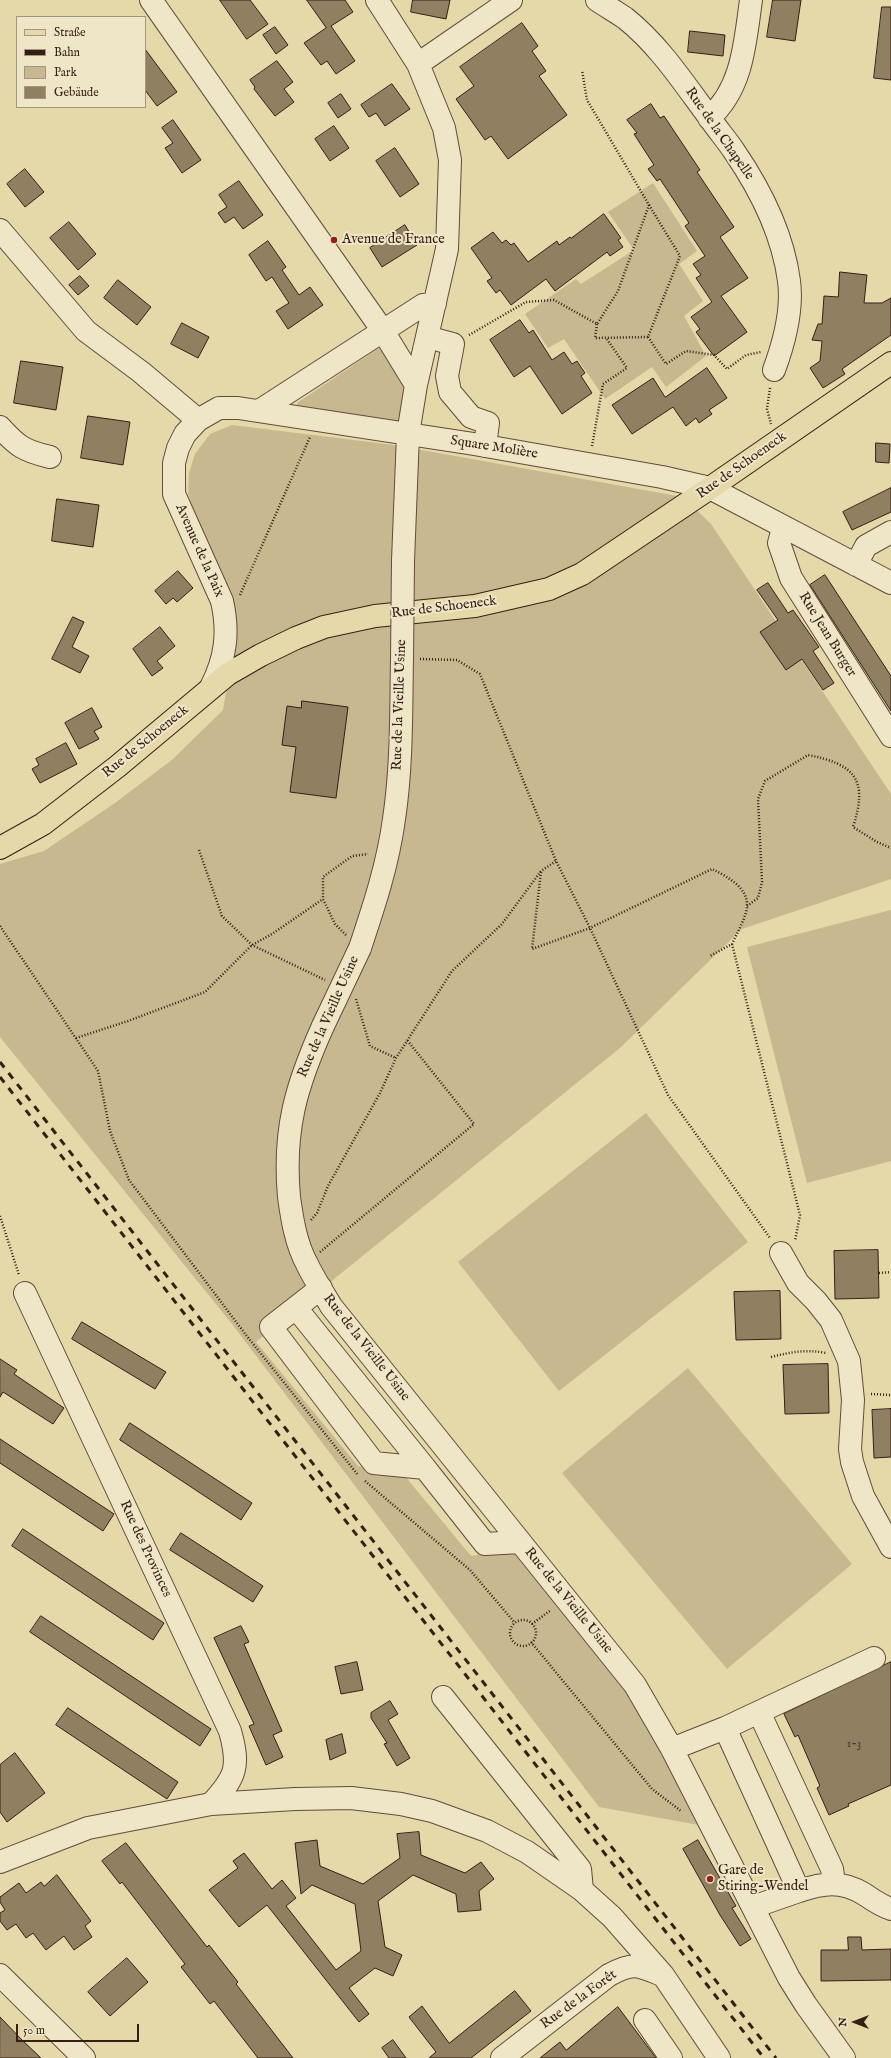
<!DOCTYPE html>
<meta charset="utf-8">
<style>
body{margin:0}
#map{position:relative;width:891px;height:2058px;overflow:hidden;background:#e5d8a9;font-family:"IM FELL English",serif}
canvas{display:block}
.legend{position:absolute;left:16px;top:16px;width:130px;height:92px;box-sizing:border-box;background:#eee6c7;border:1px solid #a49680;margin:0;padding:5px 7px;list-style:none;font-size:12px;color:#361e15}
.legend li{display:flex;align-items:center;gap:8px;height:20px}
.legend b{width:20px;border:1px solid #a49680}
.north{position:absolute;left:835px;top:2002px;width:40px;height:40px;-webkit-text-stroke:3px #eee6c7;paint-order:stroke;rotate:270deg;font-size:11px;font-weight:700;line-height:16px;text-align:center;color:#361e15}
.north::after{content:'';display:block;margin:auto;width:14px;height:18px;background:#361e15;clip-path:polygon(50% 0,100% 100%,50% 72%,0 100%)}
.scale{position:absolute;left:16px;top:2024px;width:123px;height:18px;box-sizing:border-box;border:2px solid #361e15;border-top:0;padding-left:5px;font-size:12px;line-height:14px;white-space:nowrap;color:#361e15;-webkit-text-stroke:3px #eee6c7;paint-order:stroke}
</style>
<div id="map">
<canvas width="891" height="2058"></canvas>
<ul class="legend">
<li><b style="height:5px;background:#e5d8a9"></b>Straße</li>
<li><b style="height:5px;background:#361e15"></b>Bahn</li>
<li><b style="height:11px;background:#c7b890"></b>Park</li>
<li><b style="height:11px;background:#917f62"></b>Gebäude</li>
</ul>
<div class="north">N</div>
<div class="scale">50 m</div>
</div>
<script>
const context = document.querySelector('canvas').getContext('2d');
context.lineJoin = 'round';
function paint(path, color) {
  context.fillStyle = color;
  context.fill(path, 'evenodd');
}
function stroke(path, color, width, dash) {
  context.strokeStyle = color;
  context.lineWidth = width;
  context.lineCap = dash ? 'butt' : 'round';
  context.setLineDash(dash || []);
  context.stroke(path);
}
function drawText(font, color, halo, rows, align = 'center') {
  context.font = font + ' "IM FELL English",serif';
  context.lineWidth = 4;
  context.setLineDash([]);
  context.textBaseline = 'middle';
  context.strokeStyle = halo;
  context.fillStyle = color;
  for (const [text, x, y, turn = 0] of rows) {
    context.save();
    context.translate(x, y);
    context.rotate((+turn || 0) * Math.PI / 180);
    context.textAlign = isNaN(turn) ? turn : align;
    if (halo) context.strokeText(text, 0, 0);
    context.fillText(text, 0, 0);
    context.restore();
  }
}
paint(new Path2D(`
 M653,183l44,68 -18,13 24,37 -19,15 22,40 -40,31 -14,-20 -47,32 -41,-60 -16,9 -23,-34 51,-35 5,5 53,-34 -26,-38z
 M379,348l30,37 -8,33 -6,5 -97,-15 -1,-5z
 M232,425l162,20 289,52 28,27 180,270v85l-149,50 -122,119 -364,294 102,124 46,9 67,81 50,-8 109,135 80,144 -111,-20 -367,-483 -232,-287v-173l44,-13 71,-48 58,-44 50,-49 6,-35 -32,-152 -9,-30 1,-20 6,-19 15,-20z
 M891,910v251l-84,22 -60,-236z
 M646,1113l102,129 -189,149 -101,-129z
 M688,1368l164,196 -125,105 -165,-196z`), '#c7b890');
const building = new Path2D(`
 M220,0h30l18,24 -21,15z
 M307,0h38l8,12 -22,14 24,35 -19,13 -9,-13 -6,4 -17,-22 22,-15z
 M413,0h37l-4,19 -35,-7z
 M773,0h28l-6,41 -28,-4z
 M882,7h9v73l-17,-2z
 M522,23l16,23 -6,5 14,20 -7,5 28,39 -59,44 -17,-23 -6,4 -29,-41 18,-13 -14,-19z
 M275,27l13,18 -12,9 -13,-19z
 M690,31l35,4 -2,21 -35,-4z
 M145,49l32,43 -20,14 -12,-16z
 M277,61l16,21 -9,7 10,13 -19,14 -21,-27 1,-2 -5,-7z
 M392,84l18,25 -25,17 -9,-13 -7,4 -8,-12z
 M341,94l10,15 -13,9 -10,-15z
 M651,104l9,14 4,-2 36,54 -3,2 37,55 -14,10 28,41 -27,18 26,36 -33,24 -18,-24 4,-3 -9,-12 21,-15 -16,-24 5,-3 -8,-11 12,-8 -20,-30 4,-3 -29,-44 -3,2 -9,-12 6,-4 -20,-31 3,-1 -10,-13z
 M173,120l28,40 -19,13 -17,-25 8,-5 -11,-15z
 M334,126l15,22 -19,13 -15,-22z
 M395,148l24,36 -19,13 -24,-36z
 M25,169l19,23 -19,15 -18,-23z
 M239,181l24,34 -20,14 -9,-12 -9,6 -7,-10 9,-6 -8,-12z
 M604,214l17,24 -3,2 5,7 -13,9 -3,-4 -52,39 -9,-12 -35,26 -11,-15 -4,3 -9,-12 5,-3 -21,-30 22,-16 9,11 4,-3 5,5 3,-2 14,19 29,-21 2,4 11,-8 1,1z
 M69,222l27,32 -18,16 -28,-32z
 M405,225l12,20 -35,22 -12,-19z
 M268,241l18,26 -4,3 17,25 11,-8 13,18 -35,24 -12,-18 13,-8 -17,-26 -6,4 -17,-26z
 M840,272l27,3 -3,28h18l9,-5v37l-49,34 3,5 -22,14 -13,-20 10,-7 2,-20 -10,-1 6,-16h4l2,-28 14,1z
 M80,276l9,10 -11,9 -9,-10z
 M118,280l33,27 -14,18 -33,-27z
 M520,320l9,13 4,-3 19,30 12,-8 8,12 5,-3 8,12 -4,3 11,17 -30,21 -32,-48 -16,11 -24,-37z
 M182,323l27,14 -11,21 -27,-14z
 M21,361l42,6 -7,43 -42,-7z
 M707,368l20,30 -18,12 3,4 -13,9 -3,-5 -10,8 -13,-19 -41,27 -20,-29 41,-27 12,19z
 M88,416l42,6 -7,43 -42,-7z
 M876,443l14,1 -1,19 -13,-1z
 M891,488v24l-39,18 -9,-18z
 M57,499l42,6 -6,42 -41,-6z
 M178,571l15,17 -16,14 -4,-4 -7,6 -11,-13z
 M825,575l66,101v35l-81,-126z
 M768,583l20,30 5,-3 26,37 -6,4 21,32 -11,7 -21,-31 -16,11 -26,-38 18,-12 -21,-30z
 M73,617l11,5 -12,25 17,9 -9,17 -28,-14z
 M160,627l15,19 -18,15 6,7 -11,8 -19,-27z
 M302,701l46,6 -12,91 -46,-6 6,-45 -14,-2 5,-39 14,2z
 M92,708l10,19 -8,4 5,8 -20,10 -14,-26z
 M66,743l11,21 -37,19 -8,-14 7,-4 -3,-6z
 M878,1250l1,48 -44,1 -1,-48z
 M780,1291l1,48 -45,1 -2,-48z
 M82,1322l84,50 -11,17 -83,-50z
 M0,1359l17,11 -3,4 50,34 -11,16 -50,-32 -3,5z
 M828,1364l1,49 -44,1 -2,-49z
 M891,1409v48l-17,1 -2,-48z
 M130,1423l122,80 -11,17 -121,-80z
 M0,1439l114,75 -11,17 -103,-68z
 M23,1529l141,94 -11,17 -141,-94z
 M181,1533l82,53 -10,16 -83,-52z
 M41,1616l170,113 -11,17 -170,-114z
 M241,1626l8,16 -5,2 38,87 -9,4 10,22 -17,8 -17,-39 5,-2 -40,-86z
 M357,1662l6,28 -22,4 -6,-27z
 M891,1662v123l-43,19 1,2 -20,9 -12,-27 3,-2 -22,-51 -3,2 -11,-23z
 M390,1701l8,13 -10,6 22,38 -13,8 -13,-22 3,-1 -16,-25v-5z
 M68,1708l110,74 -11,17 -111,-74z
 M342,1734l4,19 -16,7 -4,-20z
 M15,1753l30,40 -38,29 -7,-10v-47z
 M419,1832l2,23 44,18 16,-11 13,17 -15,12 2,19 -23,2 -2,-18 -43,-19 -35,26 7,46 17,8 -9,21 -18,-8 -26,20 20,26 -10,8 -92,-117 -28,22 -30,-37 29,-22 -5,-7 11,-8 28,36 10,-9 14,18 -10,8 50,64 25,-19 -6,-47 -43,-19 -11,9 -6,-51 22,-3 3,26 43,18 37,-26 -3,-24z
 M698,1840l38,66 -4,2 19,31 -11,7 -20,-31 -37,-66z
 M126,1843l81,104 2,-2 29,37 -2,2 57,74h-35l-44,-57 -4,3 -29,-37 4,-3 -63,-82 -2,2 -18,-23z
 M57,1875l34,46 -6,5 7,11 -18,13 -10,-14 -18,14 -13,-17 -7,5 -10,-14 -9,6 -7,-9v-8l5,-3 -5,-8v-5l19,-14 7,10 15,-11 3,4z
 M848,1937h13l1,13 29,-1v31l-70,1v-31h27z
 M127,1958l21,24 -38,34 -22,-24z
 M515,1991l16,20 -60,47h-42l7,-6 -27,-35 13,-11 27,37z
 M618,2007l38,51h-116l20,-16 6,8z
 M0,2017l22,23 19,18h-41z
 M393,2040l13,18h-17l-7,-10z`);
paint(building, '#917f62');
stroke(building, '#361e15', 1);
const minor = new Path2D(`
 M151,0l232,331 33,54
 M377,0l41,64 26,64 6,32 -3,89 -31,136 -8,49 -5,127
 M597,0c9,6 19,12 28,18 34,27 58,64 84,99 8,12 17,22 25,34 26,38 49,84 55,130 4,30 -5,62 -15,89
 M418,64l93,-64
 M709,118c34,-30 36,-76 42,-118
 M0,230l86,101 55,41 57,48
 M427,337l26,7 -6,32 3,16 21,25 17,6 -3,23
 M259,411l164,-106 12,-1
 M0,427c17,19 24,24 50,30
 M783,528l-4,15 12,35 100,158
 M856,565l10,-19 25,-14
 M211,687c15,-29 18,-55 11,-86l-48,-107v-31l4,-15 7,-14 13,-14 21,-12h19l236,36 188,33 48,11 181,95
 M360,948c14,-42 28,-84 34,-129 8,-53 7,-107 8,-160
 M323,1026c-27,60 -40,104 -34,171 3,22 7,47 18,67 7,15 16,28 24,42l304,379 37,64 117,229 17,27 38,53
 M781,1253l17,30 18,18 15,19 18,41 4,39 -3,49 2,13 11,34 28,51
 M321,1288l-50,39 103,136 51,5 60,76 35,-2
 M25,1293l205,438c10,36 6,46 -19,73
 M296,1308l129,160
 M443,1697l137,172 2,21
 M759,1712l115,-54
 M672,1749l53,-21
 M0,1862l88,-34 123,-24 84,-5 56,-1 50,6 31,7 55,20 40,21 55,38 30,27 51,58 56,83
 M799,1891c24,-8 42,-11 65,3 9,6 17,12 27,15
 M753,1907l46,-16 -74,-163 34,-16 73,157 2,14
 M0,1975l84,83
 M645,2020l26,38
 M502,2058l107,-83c25,-13 28,-10 53,0`);
const major = new Path2D(`
 M0,848l43,-24 75,-58 110,-92 33,-19 35,-17 28,-11 51,-11 100,-10 74,-17 33,-15 128,-86 181,-125`);
stroke(minor, '#624c3a', 24);
stroke(major, '#361e15', 24);
stroke(new Path2D(`
 M597,324l-2,14 53,-1 32,-81 -31,-51
 M469,335l57,-33 28,-2 43,24 21,-33 31,-86 -62,-105 -5,-30
 M648,337l18,27 20,-13 28,4 13,14 19,-14 15,-3
 M770,388l-3,21 4,15
 M592,446l11,-62 24,-16 -21,-30
 M240,595l70,-158
 M420,659l37,1 23,14 76,187 34,67 78,167 102,143
 M199,850l23,66 30,29 73,35
 M541,872l-9,77 58,-21 122,-59c14,7 36,18 35,37 0,10 -11,29 -15,38l-22,12
 M747,906l11,-8 4,-16 -4,-83 7,-18 43,-26c46,9 61,24 45,72l24,15 14,6
 M0,926l98,145 12,60 19,49 117,155 112,140
 M346,935l-11,-11 -12,-25v-22l29,-21 16,-2
 M732,944l68,271 -5,26
 M356,999l14,47 26,12
 M76,1038l52,-17 77,-29 47,-47 20,-11 51,-35
 M0,1216l19,59
 M311,1220l6,-7 11,-27 52,-93 16,-35 56,-87 50,-47 39,-53 15,-10
 M320,1252l154,-128 -67,-84
 M879,1273l12,-1
 M771,1357c20,-5 35,-8 55,-4
 M871,1394l20,1
 M365,1481l105,89 45,53
 M510 1633a13 13 0 1 1 26 0a13 13 0 1 1-26 0Z
 M532,1624l19,-14
 M531,1642l121,147 29,22`), '#361e15', 2.5, [1, 2]);
stroke(minor, '#eee6c7', 22);
stroke(major, '#e5d8a9', 22);
stroke(new Path2D(`
 M0,1062l776,996
 M0,1077l764,981`), '#361e15', 3, [7, 7]);
const minorBridge = new Path2D(`
 M402,659l1,-98
 M323,1026l37,-78`);
stroke(minorBridge, '#624c3a', 24, []);
stroke(minorBridge, '#eee6c7', 22);
for (const [x, y, r, color] of [
 [334,240,4,"#8f2418"],
 [710,1879,4,"#8f2418"]
]) {
  const dot = new Path2D();
  dot.arc(x, y, r, 0, 2 * Math.PI);
  context.fillStyle = color;
  context.fill(dot);
  stroke(dot, '#eee6c7', 1.5);
}
drawText('12px', '#4d3628', null, [
 ["1-3",854,1745]
]);
drawText('14px', '#361e15', '#eee6c7', [
 ["Rue de la Chapelle",719,134,55],
 ["Square Molière",494,448,9],
 ["Rue de Schoeneck",742,466,-35],
 ["Avenue de la Paix",199,551,66],
 ["Rue de Schoeneck",444,608,-7],
 ["Rue Jean Burger",827,635,58],
 ["Rue de la Vieille Usine",400,705,-88],
 ["Rue de Schoeneck",146,742,-39],
 ["Rue de la Vieille Usine",329,1017,-66],
 ["Rue de la Vieille Usine",366,1348,52],
 ["Rue des Provinces",145,1549,65],
 ["Rue de la Vieille Usine",568,1601,51],
 ["Rue de la Forêt",579,2000,-36]
]);
drawText('14px', '#361e15', '#eee6c7', [
 ["Avenue de France",342,240],
 ["Gare de",718,1871],
 ["Stiring-Wendel",718,1887]
], 'left');
</script>
